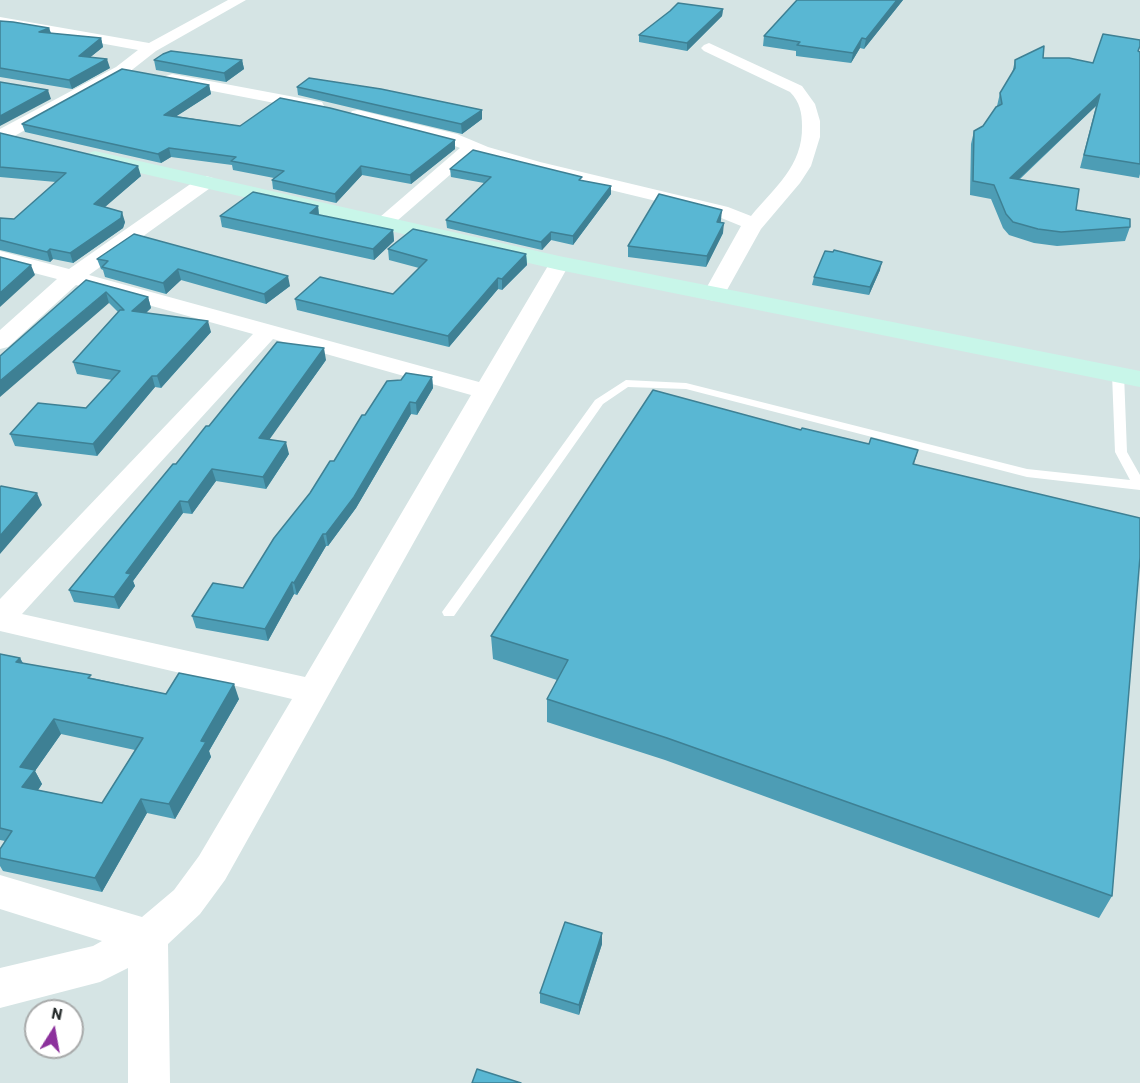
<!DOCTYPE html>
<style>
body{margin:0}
#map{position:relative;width:1140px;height:1083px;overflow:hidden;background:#d5e4e4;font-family:Barlow,sans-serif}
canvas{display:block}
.north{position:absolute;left:24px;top:999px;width:60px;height:60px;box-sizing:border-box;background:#fff;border:2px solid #a8aaaa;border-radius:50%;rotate:11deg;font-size:16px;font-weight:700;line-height:24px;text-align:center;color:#252b2b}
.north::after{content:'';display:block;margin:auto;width:21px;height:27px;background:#8c319c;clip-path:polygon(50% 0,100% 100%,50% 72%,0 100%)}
</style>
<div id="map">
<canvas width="1140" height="1083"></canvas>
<div class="north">N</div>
</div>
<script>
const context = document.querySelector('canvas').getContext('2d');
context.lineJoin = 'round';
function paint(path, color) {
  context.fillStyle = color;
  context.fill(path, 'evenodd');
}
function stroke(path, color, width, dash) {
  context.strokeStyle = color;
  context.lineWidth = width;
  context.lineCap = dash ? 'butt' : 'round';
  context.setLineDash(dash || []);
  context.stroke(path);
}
paint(new Path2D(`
 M1118,371l6,3 3,78 13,23v15l-113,-13 -341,-88 -58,-2 -25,17 -149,212h-10l-2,-4 153,-212 31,-20 60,3 341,86 103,11 -15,-28 -3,-78z`), '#fff');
paint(new Path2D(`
 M228,0h18l-90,51 -28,22 -119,66 -9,1v-11l116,-62 22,-17 -138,-25v-8l149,26z
 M709,43l93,43 13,18 5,17v16l-9,29 -11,17 -39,46 -39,70 -8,2 -8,-2 -3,-5 38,-68 -27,-11 -186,-45 -54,-16 -84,73h-14l-3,-4 87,-75 -15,-6 -93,-23 -3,-4 3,-4 6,-1 99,24 31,13 52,15 188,45 23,9c23,-28 52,-50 51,-90 0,-13 -2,-24 -12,-34l-86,-41 -3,-3 3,-3z
 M172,74l144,27 6,1 2,4 -2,4 -6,1 -150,-29 -2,-3 2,-3z
 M206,176l7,2 2,4 -2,4 -124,89 390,107 73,-123 7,-2 7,2 4,4 -345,617 -25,34 -32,30 2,139h-42v-115l-28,14 -100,26v-40l93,-22 9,-5 -102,-32v-34l142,42 32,-27 25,-34 93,-157 -292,-68v-32l253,-265 -177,-49 -68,62 -8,2v-19l57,-51 -57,-15v-13l69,18 130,-91zM273,339l198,56 -166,282 -283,-63z`), '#fff');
paint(new Path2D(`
 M95,151l464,105 581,115v16l-581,-117 -471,-109 -4,-4 4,-4z`), '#c8f6e9');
paint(new Path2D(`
 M797,0h106l-39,49 -4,-1 -9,15 -55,-7v-5l-33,-5 1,-10z
 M723,9l-1,7 -35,35 -48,-9v-7z
 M0,21l49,7 2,5 50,5 2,9 -13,10 20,11 -38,21 -72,-12z
 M1138,51l2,1v122l-1,4 -59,-10 16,-62 -77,74 57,30 54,17 -5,14 -68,5 -23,-3 -25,-8 -6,-7 -12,-29 -21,-4 1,-51 3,-13 9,-5 14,-20 3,-13 12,-19 3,-14 28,-2 50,5z
 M154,60h88l2,9 -18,13 -70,-12z
 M209,85l2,9 -35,22 64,10 215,14v9l-44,35 -49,-9 -26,28 -63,-14 -1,-9 2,-2 -41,-8 -1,-5 -61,-8 -10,6 -136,-31 -3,-8z
 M297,87l185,23v9l-20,15 -164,-39z
 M0,133l141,43 -37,31 21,15 -2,6 -50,35 -20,-4 -3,3 -50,-12v-32l14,1 42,-37 -56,-5z
 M450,169l132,11 29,14 -38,51 -22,-5 -9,10 -95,-22 -1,-8 38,-37 -33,-6z
 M318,206l1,9 74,15 1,11 -20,19 -152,-33 -2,-11z
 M721,220v2l2,11 -17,34 -78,-10v-11z
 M134,234l156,52 -24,18 -85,-24 -15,14 -61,-17 -2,-7 -2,-1 -4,-10z
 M388,249l138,5 1,11 -25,25 -4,-1 -49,58 -152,-37 -2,-11 98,-5 26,-26 -30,-8z
 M880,270l-11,25 -57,-10 2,-8z
 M86,280l62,17 3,11 -5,5 65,19 -50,56 -6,-1 -58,69 -82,-10 -5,-12 76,-26 26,-28 -35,-6 -4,-12 45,-50z
 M326,360l-57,79 20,15 -23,35 -50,-8 -24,33 -9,-1 -50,68 2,5 -16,23 -45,-7 -5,-12 140,-164z
 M432,377l1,11 -16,27 -6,-1 -55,94 -28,38h-2l-29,49 -3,-1 -26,47 -72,-13 -4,-12 51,-28 67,-95 24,-32 31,-46z
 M801,430l68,14 49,6 -4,14 198,432 -13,22 -434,-158 -118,-38v-23l10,-19 -64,-21 -2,-23z
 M0,654l20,4 3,5 143,31 73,5 -30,52 2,6 -36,62 -28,-6 -45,79 -99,-21 -3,-5v-17l5,-8 -5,-1zM61,734l74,16 -33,53 -64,-13 4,-6 -7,-13z
 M602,933v11l-23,71 -39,-12v-10z`), '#4d9db5');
paint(new Path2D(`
 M897,0h6l-39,49 2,-10z
 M723,9l-1,7 -35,35v-8z
 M49,28l3,9 -13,-5z
 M101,38l2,9 -21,17 -3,-8z
 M862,38l-2,10 -9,15 2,-10z
 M107,59l3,9 -38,21 -3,-9z
 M242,60l2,9 -18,13 -2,-9z
 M209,85l2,9 -45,29 -2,-8z
 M48,90l3,9 -51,27v-10z
 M1100,94l-4,12 -90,85 4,-13z
 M482,110v9l-20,15 -1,-10z
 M455,140v9l-44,35 -1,-9z
 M169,148l2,9 -10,6 -3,-9z
 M138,166l3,10 -44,38 -3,-10z
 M361,166l1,9 -26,28 -1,-9z
 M611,186v8l-38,51v-9z
 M318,206l1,11 -9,-4z
 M722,210l-1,10 -5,12 1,-10z
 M122,212l3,10 -2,6 -50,35 -3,-10z
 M724,223l-1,10 -17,34 1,-11z
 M393,230l1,11 -20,19 -1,-11z
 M551,232v8l-9,10 -1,-8z
 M50,249l3,10 -3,3 -3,-10z
 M526,254l1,11 -25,25v-11z
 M882,262l-2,8 -11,25 1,-8z
 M31,265l4,10 -35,32v-14z
 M178,269l3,11 -15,14 -3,-11z
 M288,276l2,10 -24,18 -2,-10z
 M498,278v11l-49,58 -1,-11z
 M106,292l3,11 -109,94v-16z
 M148,297l3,11 -15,14 -4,-11z
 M208,321l3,11 -50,56 -4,-12z
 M324,348l2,12 -64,90 -3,-12z
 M152,376l3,11 -58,69 -4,-12z
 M432,377l1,11 -16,27 -1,-12z
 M410,402l1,12 -55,94 -28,38 -2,-12z
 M286,442l3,12 -23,35 -3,-12z
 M212,469l4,12 -24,33 -4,-12z
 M37,493l5,12 -42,49v-18z
 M180,501l3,12 -50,68 2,5 -16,23 -5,-12 12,-24z
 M323,534l3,12 -29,49 -3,-12z
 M292,582l2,12 -26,47 -3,-12z
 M20,658l7,14 -11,-10z
 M234,684l5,15 -30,52 2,6 -36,62 -6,-15 32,-63z
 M54,719l7,15 -26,37 7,13 -12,18 -8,-15 -2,-20z
 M141,799l6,14 -45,79 -7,-14z
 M602,933v11l-23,71v-10z`), '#3e8094');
const building = new Path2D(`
 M797,0h100l-31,39 -4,-1 -9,15 -56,-8 3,-3 -36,-6z
 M678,3l45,6 -36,34 -48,-8 31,-24z
 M0,21l13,1 36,6 -10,4 62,6 -22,18 28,3 -38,21 -69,-12z
 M1103,34l37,6v6l-2,5 2,1v112l-56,-9 16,-61 -90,84 69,11 -3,21 54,9v8l-69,5 -23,-3 -25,-7 -7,-8 -12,-29 -21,-4 1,-50 9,-5 13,-19 6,-3 -2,-11 15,-25v-8l29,-14 -1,12h26l24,5z
 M171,51l71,9 -18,13 -70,-13 9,-6z
 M122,69l87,16 -45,30 76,11 40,-28 50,10 125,32 -45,35 -49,-9 -26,28 -63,-14 12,-9 -53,-10 5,-4 -67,-9 -11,6 -136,-30z
 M309,78l72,11 101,21 -21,14 -164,-37z
 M0,82l48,8 -48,26z
 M0,133l138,33 -44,38 28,8 -1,6 -51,35 -20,-4 -3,3 -47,-12v-22l14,1 52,-46 -66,-6z
 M473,150l109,27 -3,3 32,6 -38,50 -22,-4 -10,10 -95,-22 45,-43 -41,-8z
 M253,192l65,14 -8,7 83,17 -20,19 -153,-33z
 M659,194l63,16 -5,12 7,1 -17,33 -79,-10z
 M413,229l113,25 -24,25 -4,-1 -50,58 -153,-37 25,-22 73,17 34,-34 -39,-11z
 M134,234l154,42 -24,18 -86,-25 -15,14 -61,-16 6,-6 -11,-2z
 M834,250l48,12 -12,25 -56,-10 11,-26 8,1z
 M0,257l31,8 -31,28z
 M86,280l62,17 -16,14 76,10 -51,55h-5l-59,68 -83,-10 28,-31 48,5 34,-37 -47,-9 47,-52h4l-18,-18 -106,89v-25z
 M277,342l47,6 -65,90 27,4 -23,35 -51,-8 -24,33 -8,-1 -54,72 5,1 -17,23 -45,-7 104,-126h3l30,-38h3z
 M406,373l26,4 -16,26 -6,-1 -56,95 -28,37h-3l-29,49 -2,-1 -27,47 -73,-13 21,-33 30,5 31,-50 36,-45 20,-32h4l28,-46h3l22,-34 14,-1z
 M653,390l148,40 1,-2 67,16 2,-6 47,12 -5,14 227,54v39l-28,339 -445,-158 -120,-39 21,-39 -77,-24z
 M1,486l36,7 -37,43v-49z
 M0,654l20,4 -4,4 75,13 -3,3 78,16 13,-21 55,11 -33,57 5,1 -37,62 -28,-5 -46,79 -95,-20v-9l12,-18 -12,-3zM54,719l89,19 -41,65 -80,-16 13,-17 -15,-3z
 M565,922l37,11 -23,72 -39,-12z
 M477,1069l44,14h-49z`);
paint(building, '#59b7d3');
stroke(building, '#3e8094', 1.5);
</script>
